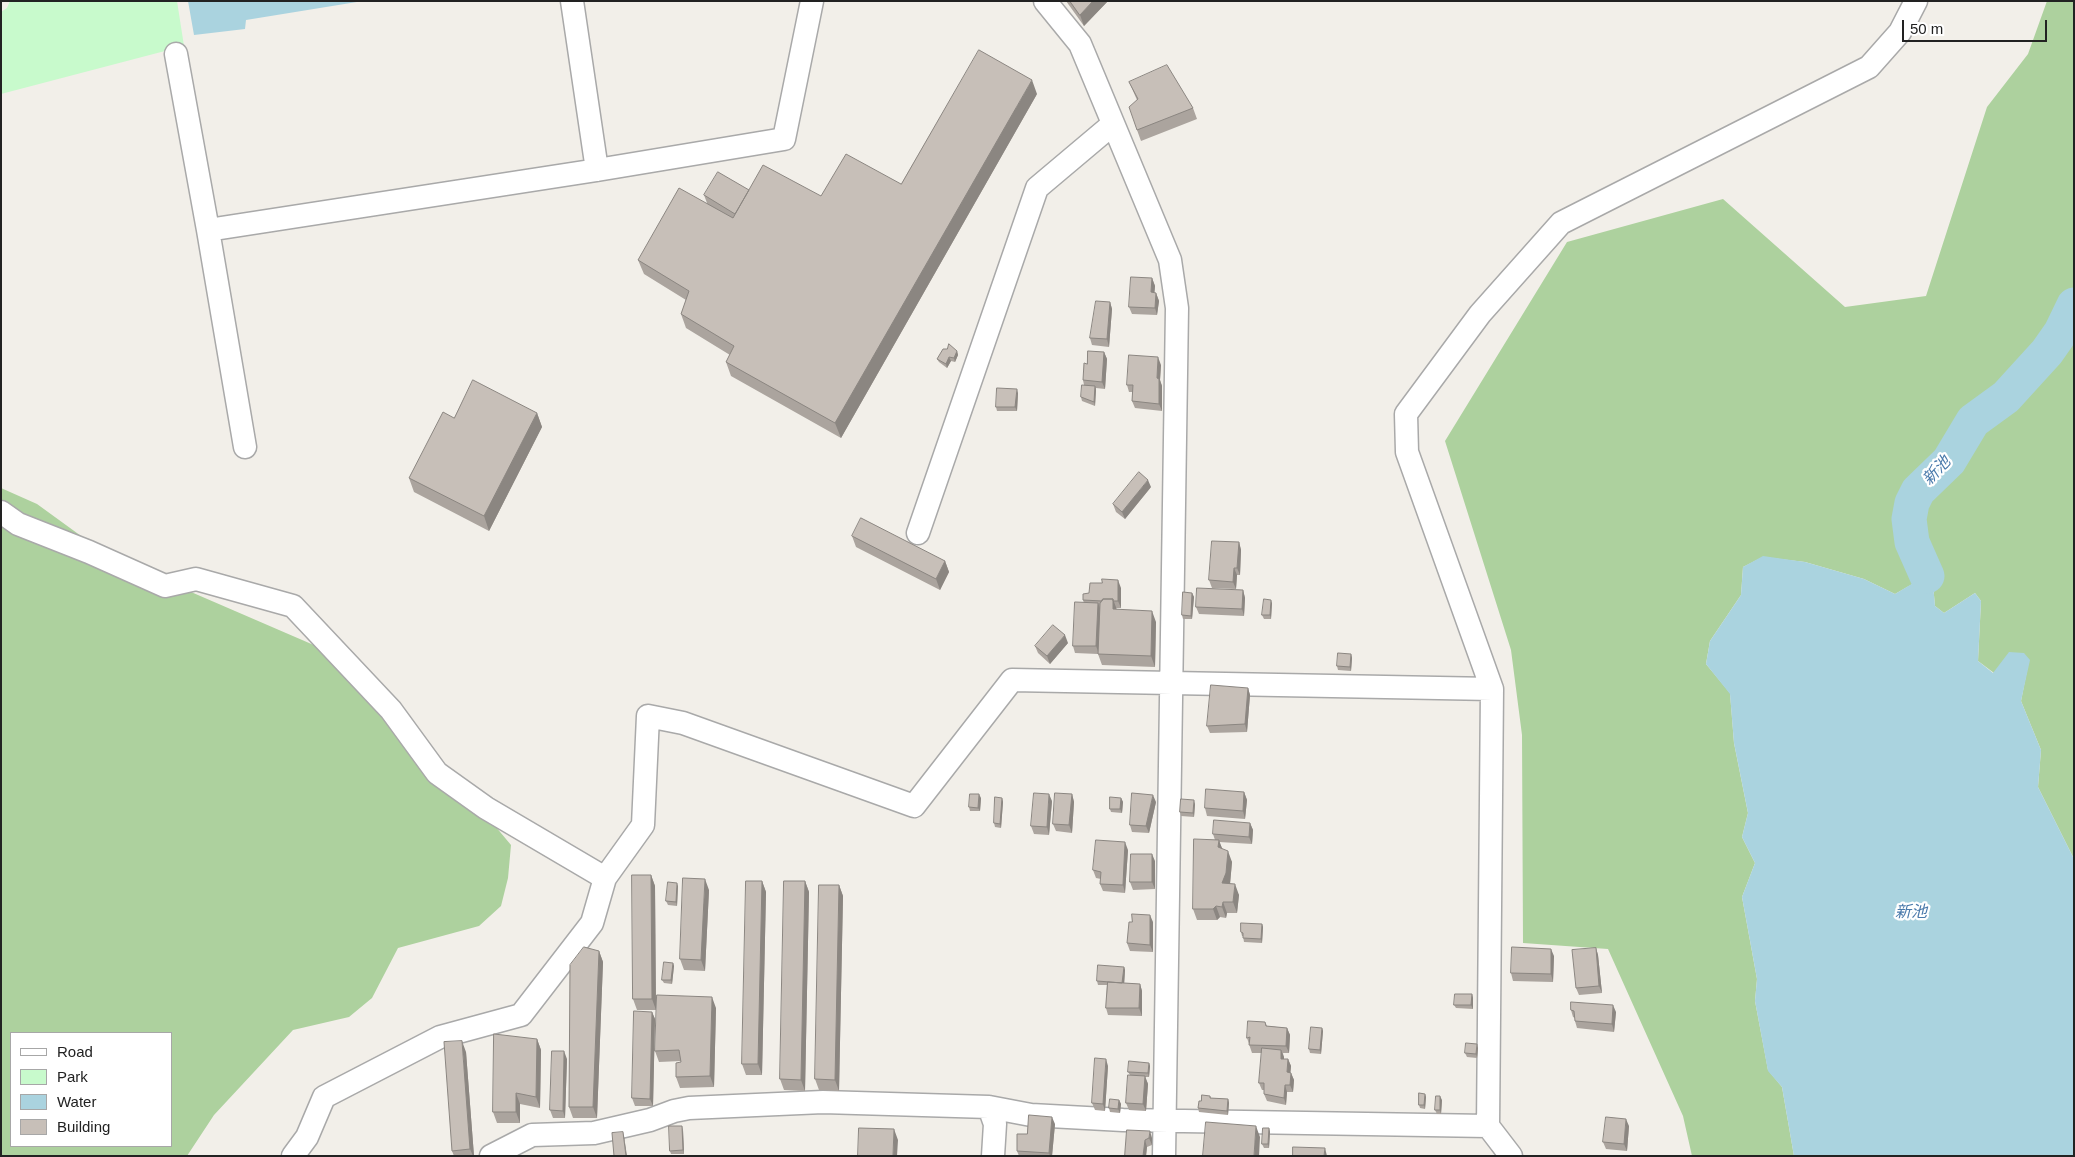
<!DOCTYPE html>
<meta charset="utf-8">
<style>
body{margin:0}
#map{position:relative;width:2075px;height:1157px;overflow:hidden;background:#f2efe9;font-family:Helvetica,sans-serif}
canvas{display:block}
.frame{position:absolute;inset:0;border:2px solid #222;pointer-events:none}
.legend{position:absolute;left:10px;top:1032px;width:162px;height:115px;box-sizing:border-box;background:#fff;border:1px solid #a7a7a7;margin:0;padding:6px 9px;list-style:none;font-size:15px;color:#222}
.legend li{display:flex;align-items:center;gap:10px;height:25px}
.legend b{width:25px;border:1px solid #a7a7a7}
.scale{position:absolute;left:1902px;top:20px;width:145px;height:22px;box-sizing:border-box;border:2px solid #222;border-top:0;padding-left:6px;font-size:15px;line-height:18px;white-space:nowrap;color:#222;-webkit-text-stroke:4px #fff;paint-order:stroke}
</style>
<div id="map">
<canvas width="2075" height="1157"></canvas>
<div class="frame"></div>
<ul class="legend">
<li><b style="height:6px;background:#fff"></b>Road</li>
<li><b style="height:14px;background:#c8facc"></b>Park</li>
<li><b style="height:14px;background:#aad3df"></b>Water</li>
<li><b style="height:14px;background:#c7bfb8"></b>Building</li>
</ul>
<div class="scale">50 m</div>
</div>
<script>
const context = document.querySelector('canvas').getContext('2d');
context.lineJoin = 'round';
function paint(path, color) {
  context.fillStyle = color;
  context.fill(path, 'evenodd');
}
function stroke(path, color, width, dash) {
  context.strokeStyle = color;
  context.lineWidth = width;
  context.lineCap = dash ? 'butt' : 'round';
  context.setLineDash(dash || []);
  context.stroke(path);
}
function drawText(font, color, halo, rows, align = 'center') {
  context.font = font + ' Helvetica,"Noto Sans JP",sans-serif';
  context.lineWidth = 4.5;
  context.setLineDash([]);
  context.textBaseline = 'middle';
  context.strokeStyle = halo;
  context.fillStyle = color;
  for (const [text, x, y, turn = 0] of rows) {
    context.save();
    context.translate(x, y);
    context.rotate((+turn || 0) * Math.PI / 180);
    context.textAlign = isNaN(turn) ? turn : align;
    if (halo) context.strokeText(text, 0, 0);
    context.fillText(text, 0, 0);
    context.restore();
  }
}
paint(new Path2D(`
 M2047,1h27v858l-36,-72 3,-37 -20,-49 8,-41 -35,13 -16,-12 3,-60 -6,-8 -31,20 -9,-7 -4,-43 -15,19 -21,12 -31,-15 -59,-17 -42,-5 -20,10 -2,28 -31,46 -4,23 24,29 4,50 14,70 -6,24 13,26 -13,34 15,82 -2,22 13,69 14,17 12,69h-102l-9,-40 -75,-167 -85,-6 -1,-208 -11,-85 -66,-209 122,-199 156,-43 122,108 81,-11 61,-189 41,-53z
 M1,488l36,16 73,53 250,108 151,180 -3,33 -7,28 -22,20 -81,22 -26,50 -23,19 -56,13 -79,85 -27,41h-186zM11,1033h160v113h-160z`), '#add19e');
paint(new Path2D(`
 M10,1h167l7,45 -183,48v-82l6,-4z`), '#c8facc');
paint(new Path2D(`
 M188,1h175l-117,19 -1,9 -51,6z
 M1919,531l12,32 4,43 9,7 31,-20 6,8 -3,60 15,12 16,-21 15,1 6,7 -9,41 20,49 -3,37 36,72v297h-280l-12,-69 -14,-16 -13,-70 2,-22 -15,-82 13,-34 -13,-26 6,-24 -14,-70 -4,-49 -24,-30 4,-23 31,-46 2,-28 20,-11 42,6 59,17 31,15 20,-12 -15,-50z`), '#aad3df');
stroke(new Path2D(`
 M1927,576l-15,-34 -3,-23 3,-16 6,-12 31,-30 24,-40 33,-24 41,-45 14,-20 13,-27`), '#aad3df', 35);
const minor = new Path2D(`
 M572,1l25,169
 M1045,1l35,43 90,216 7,48 -13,848
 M176,54l32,176 37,217
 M208,230l389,-60 187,-31 28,-138
 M1,512l17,12 71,28 76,34 31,-7 97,27 98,104 46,63 49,35 119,70
 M918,533l119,-345 76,-64
 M989,1107l6,17 -2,32
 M293,1156l14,-19 17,-40 116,-60 81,-22 71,-92 13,-45 38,-53 5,-109 35,7 231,83 98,-126 480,9
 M491,1156l41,-21 62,-2 56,-13 24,-9 15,-3 134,-6 166,5 42,8 92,5 365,6
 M1511,1156l-23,-30 4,-437 -85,-237 -1,-38 74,-100 81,-91 308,-156 31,-35 16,-31`);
stroke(minor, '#a9a9a9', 25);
stroke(minor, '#fff', 22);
paint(new Path2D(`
 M1066,1h42l-24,25z
 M1129,82l64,26 4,11 -56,22 -4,-11v-30z
 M1037,94l-196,344 -110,-62 -5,-14 4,-7 -44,-27 -5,-14 5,-14 -42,-26 -6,-14 69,-57 -3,-8 45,-5 72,6 80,-12z
 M1152,278l3,8 -1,7h2l3,8 -2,14 -25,-1 -3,-7z
 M1110,302l2,7 -3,38 -17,-2 -2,-7z
 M957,351l1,4 -3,7 -4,-1 -4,7 -8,-6 -2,-3z
 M1104,352l3,7 -2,30 -9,-1 -1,18 -13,-5 -1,-4 3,-12 -1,-5 4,-16z
 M1161,365l-1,15 2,6v25l-27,-3 -3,-7 1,-9h-4l-2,-7z
 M1018,393l-1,18h-20l-1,-4z
 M537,413l5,14 -53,104 -75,-39 -5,-14z
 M1151,487l-26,32 -9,-7 -3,-8z
 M852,536l93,25 4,11 -9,18 -84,-43z
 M1239,542l2,8 -1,25h-3l-1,14 -24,-1 -3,-8z
 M1121,588v20h-5v1l40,13 -1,45 -53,-2 -4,-11 -23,-1 -2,-7 11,-43 -1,-3z
 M1243,590l2,8 -1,18 -45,-2 -3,-7z
 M1192,593l2,4 -2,22h-9l-1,-4z
 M1272,603l-1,16h-7l-2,-4z
 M1068,643l-18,21 -12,-11 -3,-7z
 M1351,654l1,4 -1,13 -13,-1 -1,-4z
 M1248,688l2,7 -3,37 -37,1 -3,-7z
 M1244,792l3,8 -2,19 -38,-3 -2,-8z
 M1072,794l2,8 -2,31 -16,-2 -3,-7z
 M981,798l-1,13h-10l-1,-4z
 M1002,798l1,4 -2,26 -6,-1 -1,-4z
 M1121,798l2,4 -1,11 -11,-1 -1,-3z
 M1052,801l-3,34 -15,-1 -3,-8z
 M1156,802l-7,31 -17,-1 -2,-7z
 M1195,804l-1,13 -13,-1 -1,-4z
 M1250,823l3,7 -1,14 -33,-2 3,6 10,14 -2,22 9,11 -2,18h-10l-1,5 -6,-1 -3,3h-20l-4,-11 22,-69 -2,-6z
 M1128,850l-3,43 -22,-2 -3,-7 1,-5 -5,-1 -3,-8z
 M1155,861v28l-22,1 -3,-8z
 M651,875l4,11 1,124h-19l-4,-11z
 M762,881l4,11 -4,183h-16l-4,-11z
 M805,881l4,11 -4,199 -21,-1 -4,-11z
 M839,885l4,11 -4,195 -20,-1 -4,-11z
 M678,886l-1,20 -9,-1 -2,-4z
 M709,890l-4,81 -21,-1 -4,-11z
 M1153,922v30l-23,-1 -3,-8z
 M1262,924l1,3 -1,16 -18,-1 -1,-6h-1l-1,-4z
 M1596,948l2,7 4,38 -23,2 -3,-7z
 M599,951l4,11 -6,156h-24l-4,-11z
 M1554,956l-1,26 -40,-1 -2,-8z
 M673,963l1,3 -2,18 -8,-1 -2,-3z
 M1124,967l1,3 -1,13 16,1 2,7v25l-34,-1 -2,-7 1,-23h-9l-1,-4z
 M1472,994l1,4v11l-17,-1 -2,-3z
 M716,1008l-2,79 -34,1 -4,-11 5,-16 -22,1 -4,-11z
 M1571,1010l45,2 -2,20 -37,-4 -2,-7v-3l-2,-1z
 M652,1012l3,7 -2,87h-18l-3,-8z
 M1265,1022l2,4 20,2 3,7 -1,18h-6l1,6h4l3,7 -1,7h1l3,7 -1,12h-6l-1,13 -19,-4 -3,-7v-4h-2l-3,-7 3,-30h-10l-5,-15z
 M1322,1028l1,3 -2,23 -11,-1 -1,-4z
 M537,1039l4,11 -1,58 -20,-4v19h-23l-4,-11z
 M1478,1048l-1,10 -10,-1 -2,-4z
 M466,1052l8,104h-20l-2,-5z
 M567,1059l-2,59h-12l-3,-8z
 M1149,1063l1,3 -1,11h-4l3,7 -2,27 -17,-1 -3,-7 4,-28 -2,-3z
 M1108,1066l-3,45 -10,-1 -3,-7z
 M1425,1094l1,3 -1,12 -5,-1 -1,-3z
 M1210,1096l1,2 17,1 1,4 -1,12 -29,-3 -1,-4 3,-7z
 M1119,1100l2,4 -1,9 -10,-1 -1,-4z
 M1442,1100l-1,14h-4l-2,-4z
 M1055,1124l-3,32h-33l-2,-5 10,-17z
 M1629,1126l-2,25 -21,-2 -3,-7z
 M1269,1128l1,4 -1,16h-5l-2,-4z
 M683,1130l1,24h-13l-1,-3z
 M1127,1130l25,8v7l-5,2 -1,9h-21z`), '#aba49e');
paint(new Path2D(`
 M1093,1h15l-24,25 -4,-11z
 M1032,80l5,14 -196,344 -6,-15z
 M1152,278l3,8 -1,14 -3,-8z
 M1156,293l3,8 -2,14 -2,-7z
 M1110,302l2,7 -3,38 -2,-8z
 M957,351l1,4 -3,7 -1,-4z
 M1104,352l3,7 -2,30 -3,-7z
 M949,357l2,4 -4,7 -1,-4z
 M1158,357l3,8 -1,15 2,6v25l-3,-7 -2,-26z
 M1095,386l1,4 -1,16 -1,-4z
 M1017,389l1,4 -1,18 -2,-4z
 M537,413l5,14 -53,104 -5,-15z
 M1148,480l3,7 -26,32 -3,-7z
 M1239,542l2,8 -1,25 -3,-7z
 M945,561l4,11 -9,18 -4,-11z
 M1234,568l3,7 -1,14 -3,-7z
 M1118,580l3,8v20l-3,-7z
 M1243,590l2,8 -1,18 -2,-7z
 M1192,593l2,4 -2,22 -1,-3z
 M1113,599l4,11 -4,-1z
 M1271,600l1,3 -1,16 -1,-4z
 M1098,603l3,8 -2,43 -3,-8z
 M1152,611l4,11 -1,45 -4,-11z
 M1065,635l3,8 -18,21 -3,-8z
 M1351,654l1,4 -1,13 -1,-4z
 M1248,688l2,7 -3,37 -2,-8z
 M1244,792l3,8 -2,19 -2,-8z
 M979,794l2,4 -1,13 -2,-3z
 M1049,794l3,7 -3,34 -2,-8z
 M1072,794l2,8 -2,31 -3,-8z
 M1153,795l3,7 -7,31 -3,-7z
 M1002,798l1,4 -2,26 -1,-4z
 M1121,798l2,4 -1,11 -2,-4z
 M1194,800l1,4 -1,13 -1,-4z
 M1250,823l3,7 -1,14 -3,-7z
 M1219,840l4,11 -5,-4z
 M1125,842l3,8 -3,43 -2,-8z
 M1228,851l4,11 -2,22 -8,-1z
 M1152,854l3,7v28l-3,-7z
 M651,875l4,11 1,124 -4,-11z
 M705,879l4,11 -4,81 -4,-11z
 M762,881l4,11 -4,183 -4,-11z
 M805,881l4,11 -4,199 -4,-11z
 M677,883l1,3 -1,20 -1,-4z
 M1235,884l4,11 -2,18 -4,-11z
 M839,885l4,11 -4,195 -4,-11z
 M1223,902l4,11 -1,5 -4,-11z
 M1216,906l4,11 -3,3 -4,-11z
 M1150,915l3,7v30l-3,-7z
 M1262,924l1,3 -1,16 -1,-4z
 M1596,948l2,7 4,38 -3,-7z
 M1551,949l3,7 -1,26 -2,-8z
 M599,951l4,11 -6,156 -4,-11z
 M673,963l1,3 -2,18 -1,-4z
 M1124,967l1,3 -1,17 -2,-4z
 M1140,984l2,7v25l-3,-8z
 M1472,994l1,4v11l-2,-4z
 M712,997l4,11 -2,79 -4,-11z
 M1613,1005l3,7 -2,20 -2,-8z
 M652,1012l3,7 -2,87 -3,-7z
 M1287,1028l3,7 -1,18 -3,-7z
 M1322,1028l1,3 -2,23 -1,-4z
 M537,1039l4,11 -1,58 -4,-11z
 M462,1041l4,11 8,104h-1l-3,-7z
 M1477,1044l1,4 -1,10 -1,-4z
 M1281,1050l3,7v9l-3,-7z
 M564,1051l3,8 -2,59 -2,-7z
 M1106,1059l2,7 -3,45 -2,-7z
 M1288,1059l3,7 -1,13 -3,-7z
 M1149,1063l1,3 -1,11 -1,-4z
 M1291,1073l3,7 -1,12 -3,-7z
 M1145,1076l3,8 -2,27 -3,-7z
 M1285,1085l2,7 -1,13 -2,-7z
 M516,1093l4,11v19l-4,-11z
 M1425,1094l1,3 -1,12 -1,-4z
 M1440,1096l2,4 -1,14 -1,-4z
 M1228,1099l1,4 -1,12 -1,-4z
 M1119,1100l2,4 -1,9 -2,-4z
 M1052,1117l3,7 -3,32h-2l-1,-3z
 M1626,1119l3,7 -2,25 -3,-7z
 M682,1126l1,4 1,24 -1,-4z
 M1256,1126l4,11 -1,19h-5z
 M1269,1128l1,4 -1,16 -1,-4z
 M894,1129l4,11 -1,16h-4z
 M1150,1131l2,7v7l-3,-7z
 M623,1132l1,4 3,20h-1z
 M1145,1140l2,7 -1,9h-3z
 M1325,1148l2,8h-3z`), '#8b8681');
const building = new Path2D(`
 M1070,1h23l-13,14z
 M979,50l53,30 -197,343 -109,-61 8,-16 -53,-32 8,-23 -51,-31 41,-72 54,30 30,-53 58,31 25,-42 55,30z
 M1167,65l26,43 -56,22 -8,-23 9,-8 -9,-17z
 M718,172l31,18 -14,24 -31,-19z
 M1131,277l21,1 -1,14 5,1 -1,15 -26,-1z
 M1096,301l14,1 -3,37 -17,-1z
 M949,344l8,7 -3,7 -5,-1 -3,7 -9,-5 6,-10h4z
 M1088,351l16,1 -2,30 -19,-2 1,-17 3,1z
 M1129,355l29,2 -1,21 2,1v25l-27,-3 1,-16h-6z
 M473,380l64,33 -53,103 -75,-38 34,-66 11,6z
 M1082,385l13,1 -1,16 -13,-5z
 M997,388l20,1 -2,18h-19z
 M1139,472l9,8 -26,32 -9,-8z
 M861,518l84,43 -9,18 -84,-43z
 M1212,541l27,1 -2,26h-3l-1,14 -24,-2z
 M1102,579l16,1v21h-5v-2h-10l-1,2 -19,-1v-6l6,-1 1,-10h12z
 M1197,588l46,2 -1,19 -46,-2z
 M1183,592l9,1 -1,23 -9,-1z
 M1103,599h10v10l39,2 -1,45 -53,-2 2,-50z
 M1264,599l7,1 -1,15h-8z
 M1075,602l23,1 -2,43h-23z
 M1053,625l12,10 -18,21 -12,-10z
 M1338,653l13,1 -1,13 -13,-1z
 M1211,685l37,3 -3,36 -38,2z
 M1206,789l38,3 -1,19 -38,-3z
 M1034,793l15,1 -2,33 -16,-1z
 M1055,793l17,1 -3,31 -16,-1z
 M1132,793l21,2 -7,31 -16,-1z
 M970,794h9l-1,14 -9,-1z
 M995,797l7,1 -2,26 -6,-1z
 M1110,797l11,1 -1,11h-10z
 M1181,799l13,1 -1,13 -13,-1z
 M1214,820l36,3 -1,14 -36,-3z
 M1194,839l25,1 -1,7 10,4 -2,22 -4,10 13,1 -2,18h-10l-1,5 -6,-1 -3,3h-20z
 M1096,840l29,2 -2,43 -23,-1 1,-12 -8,-2z
 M1131,854h21v28h-22z
 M632,875h19l1,124h-19z
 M683,878l22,1 -4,81 -21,-1z
 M746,881h16l-4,183h-16z
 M784,881h21l-4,199 -21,-1z
 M668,882l9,1 -1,19 -10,-1z
 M819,885h20l-4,195 -20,-1z
 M1132,914l18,1v30l-23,-2 2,-21h3z
 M1241,923l21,1 -1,15 -18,-1v-5l-2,-1z
 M584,947l15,4 -6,156h-24l1,-142z
 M1512,947l39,2v25l-40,-1z
 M1596,948l3,38 -23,2 -4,-38z
 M664,962l9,1 -2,17h-9z
 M1098,965l26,2 -2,16 -25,-2z
 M1108,982l32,2 -1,24h-33z
 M1455,994h17l-1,11h-17z
 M657,995l55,2 -2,79 -34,1v-14l5,-1 -2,-12 -24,1z
 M1571,1002l42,3 -1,19 -37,-3 -1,-10 -3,-1z
 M634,1011l18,1 -2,87 -18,-1z
 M1248,1021l17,1 1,4 21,2 -1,18 -37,-1 1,-8 -3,1z
 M1311,1027l11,1 -2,22 -11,-1z
 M494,1034l43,5 -1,58 -20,-4v19h-23z
 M462,1041l8,108 -18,2 -8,-109z
 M1466,1043l11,1 -1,10 -11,-1z
 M1262,1048l19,2v9h7l-1,13 4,1 -1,12h-5l-1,13 -20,-4v-11h-5z
 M552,1051h12l-1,60 -13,-1z
 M1095,1058l11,1 -3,45 -11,-1z
 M1129,1061l20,2 -1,10 -20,-1z
 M1128,1075l17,1 -2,28 -17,-1z
 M1419,1093l6,1 -1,11h-5z
 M1202,1095l8,1v2l18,1 -1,12 -29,-3 1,-7h2z
 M1436,1096h4v14h-5z
 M1110,1099l9,1 -1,9 -9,-1z
 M1029,1115l23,2 -3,36 -32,-2v-17h10z
 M1606,1117l20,2 -2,25 -21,-2z
 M1206,1122l50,4 -2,30h-51z
 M669,1126h13l1,24 -13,1z
 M859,1128l35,1 -1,27h-35z
 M1263,1128h6l-1,16h-6z
 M1127,1130l23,1 -1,7 -4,2 -2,16h-18z
 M623,1132l3,24h-12l-2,-23z
 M1293,1147l32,1 -1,8h-31z`);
paint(building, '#c7bfb8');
stroke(building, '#8b8681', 1);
drawText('italic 16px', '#4a7aab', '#fff', [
 ["新池",1937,471,-47],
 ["新池",1911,913]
]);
</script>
